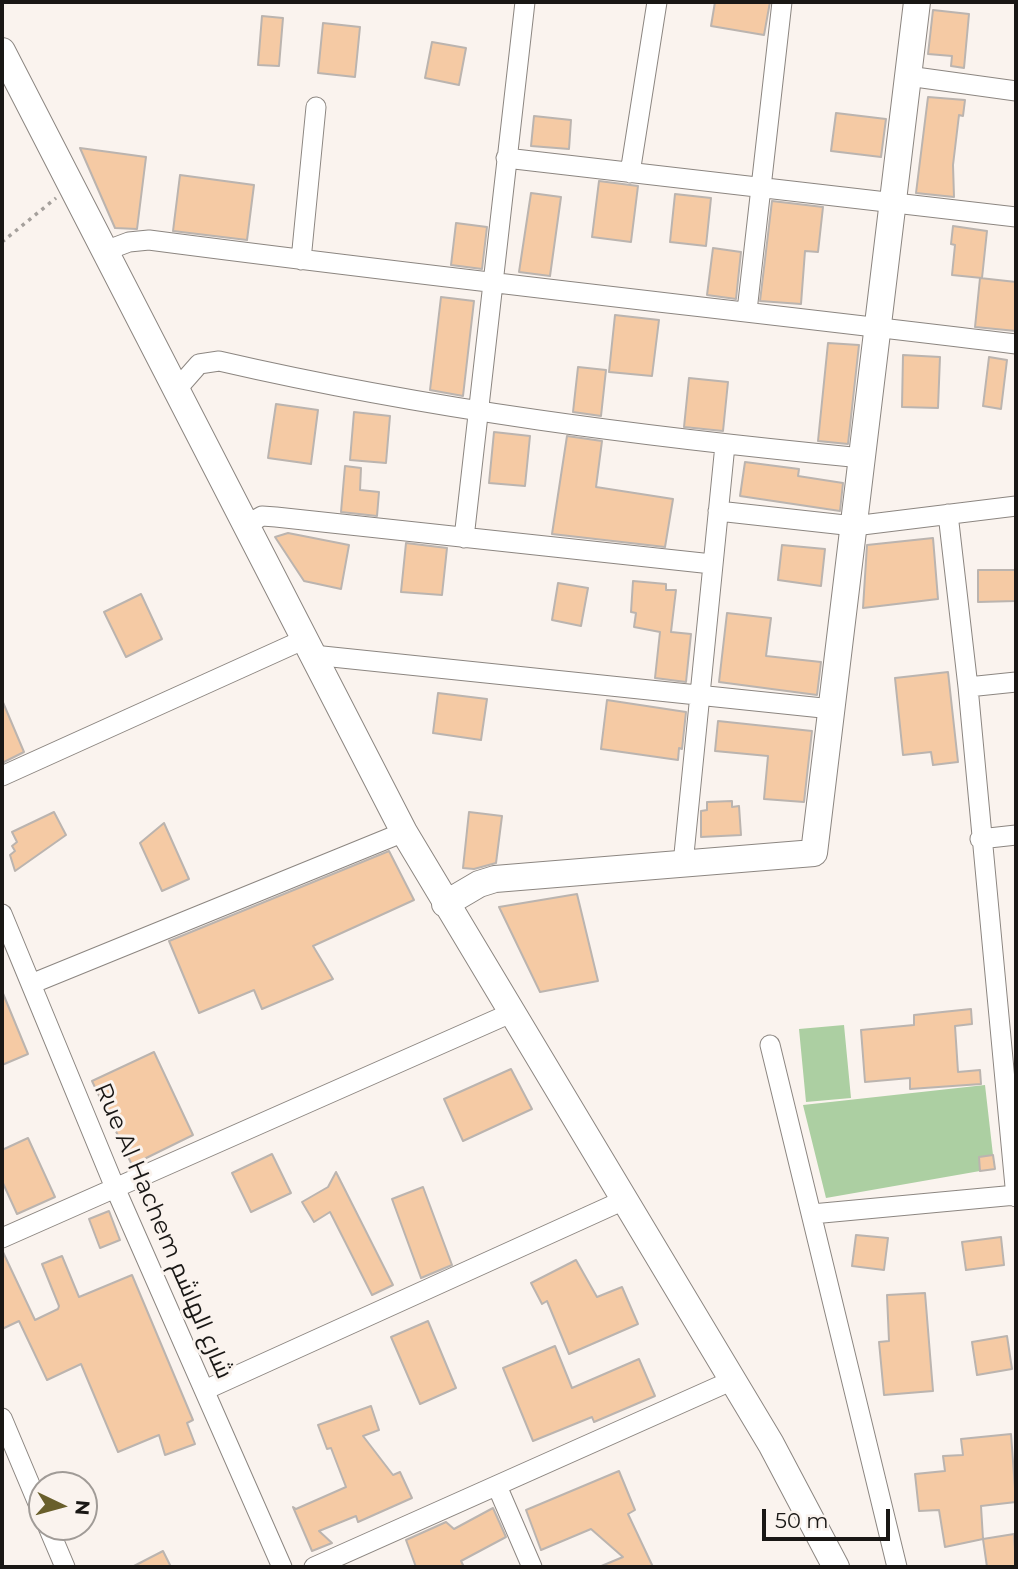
<!DOCTYPE html>
<meta charset="utf-8">
<style>
body{margin:0}
#map{position:relative;width:1018px;height:1569px;overflow:hidden;background:#faf3ee;font-family:Montserrat,sans-serif}
canvas{display:block}
.frame{position:absolute;inset:0;border:4px solid #191715;pointer-events:none}
.north{position:absolute;left:28px;top:1471px;width:70px;height:70px;box-sizing:border-box;background:#faf3ee;border:2px solid #a09b97;border-radius:50%;rotate:95deg;font-size:19px;font-weight:700;line-height:28px;text-align:center;color:#191715}
.north::after{content:'';display:block;margin:auto;width:24px;height:32px;background:#695f2c;clip-path:polygon(50% 0,100% 100%,50% 72%,0 100%)}
.scale{position:absolute;left:762px;top:1509px;width:128px;height:32px;box-sizing:border-box;border:4px solid #191715;border-top:0;padding-left:9px;font-size:21px;line-height:24px;white-space:nowrap;color:#191715;-webkit-text-stroke:5px #faf3ee;paint-order:stroke}
</style>
<div id="map">
<canvas width="1018" height="1569"></canvas>
<div class="frame"></div>
<div class="north">N</div>
<div class="scale">50 m</div>
</div>
<script>
const context = document.querySelector('canvas').getContext('2d');
context.lineJoin = 'round';
function paint(path, color) {
  context.fillStyle = color;
  context.fill(path, 'evenodd');
}
function stroke(path, color, width, dash) {
  context.strokeStyle = color;
  context.lineWidth = width;
  context.lineCap = dash ? 'butt' : 'round';
  context.setLineDash(dash || []);
  context.stroke(path);
}
function drawText(font, color, halo, rows, align = 'center') {
  context.font = font + ' Montserrat,Cairo,sans-serif';
  context.lineWidth = 6;
  context.setLineDash([]);
  context.textBaseline = 'middle';
  context.strokeStyle = halo;
  context.fillStyle = color;
  for (const [text, x, y, turn = 0] of rows) {
    context.save();
    context.translate(x, y);
    context.rotate((+turn || 0) * Math.PI / 180);
    context.textAlign = isNaN(turn) ? turn : align;
    if (halo) context.strokeText(text, 0, 0);
    context.fillText(text, 0, 0);
    context.restore();
  }
}
paint(new Path2D(`
 M844,1025l7,73 -45,4 -7,-73z
 M985,1085l8,70 -14,2 1,14 -154,27 -23,-93z`), '#accfa2');
const building = new Path2D(`
 M715,2h55l-6,33 -53,-9z
 M933,10l36,4 -5,54 -13,-2 1,-10 -24,-2z
 M262,16l21,2 -4,48 -21,-1z
 M323,23l37,4 -5,50 -37,-4z
 M432,42l34,6 -7,37 -34,-7z
 M928,97l37,3 -2,16 -4,-1 -6,50 1,32 -38,-4z
 M836,113l50,6 -5,38 -50,-6z
 M534,116l37,4 -2,29 -38,-3z
 M80,148l66,9 -9,72 -22,-1z
 M180,175l74,10 -7,55 -74,-9z
 M599,181l39,5 -7,56 -39,-5z
 M531,193l30,4 -11,79 -31,-4z
 M675,194l36,4 -5,48 -36,-4z
 M772,201l51,6 -5,45 -13,-1 -4,53 -41,-3z
 M456,223l31,4 -5,42 -31,-4z
 M953,226l34,5 -5,47 -30,-3 3,-30 -4,-1z
 M713,248l28,4 -5,47 -29,-4z
 M980,278l36,4v49l-41,-4z
 M441,297l33,4 -11,95 -33,-6z
 M615,315l44,5 -7,56 -43,-4z
 M828,343l31,2 -11,99 -30,-3z
 M903,355l37,2 -2,51 -36,-1z
 M989,357l18,3 -6,49 -18,-3z
 M578,367l28,3 -5,46 -28,-4z
 M689,378l39,4 -5,49 -39,-4z
 M276,404l42,6 -7,54 -43,-6z
 M354,412l36,4 -4,47 -36,-3z
 M494,432l36,4 -5,50 -36,-3z
 M567,436l35,5 -6,46 77,12 -8,48 -113,-13z
 M745,462l54,7 -1,7 45,7 -3,28 -100,-15z
 M345,466l16,2 -1,22 19,2 -2,24 -36,-4z
 M288,533l61,12 -8,44 -37,-8 -29,-44z
 M933,538l5,61 -75,9 4,-63z
 M406,543l41,5 -5,47 -41,-3z
 M782,545l43,4 -4,37 -43,-6z
 M978,570h38v31l-38,1z
 M633,581l33,3v6h10l-5,42 20,2 -5,48 -31,-4 5,-46 -26,-5 2,-14 -5,-1z
 M558,583l30,5 -7,38 -29,-6z
 M141,594l21,45 -36,18 -22,-45z
 M727,613l44,5 -5,38 55,6 -4,33 -98,-13z
 M948,672l10,90 -25,3 -2,-13 -28,3 -8,-77z
 M438,693l49,6 -6,41 -48,-7z
 M2,700l22,52 -22,11z
 M607,700l79,12 -4,37 -3,-1 -1,12 -77,-11z
 M718,721l94,10 -8,71 -40,-3 4,-43 -53,-5z
 M732,801v6l7,-1 2,29 -40,2v-26l6,-1v-8z
 M54,812l12,23 -51,36 -5,-16 5,-4 -3,-5 5,-4 -5,-10z
 M469,812l33,4 -6,47 -22,6 -11,-1z
 M164,823l25,56 -27,12 -22,-48z
 M389,851l25,49 -101,46 20,33 -71,30 -8,-19 -55,23 -30,-72z
 M577,894l21,87 -58,11 -41,-85z
 M2,991l26,63 -26,11z
 M971,1009l1,15 -17,2 3,46 22,-2 1,14 -71,5v-11l-45,4 -4,-52 53,-5v-10z
 M154,1052l39,83 -61,30 -40,-84z
 M511,1069l21,40 -69,32 -19,-42z
 M28,1138l27,59 -38,17 -15,-33v-31z
 M272,1154l19,39 -40,19 -19,-39z
 M993,1155l2,14 -15,2 -1,-14z
 M336,1172l57,113 -21,10 -42,-83 -16,10 -12,-20 26,-15z
 M423,1187l29,78 -31,13 -29,-79z
 M109,1211l11,29 -20,8 -11,-29z
 M856,1235l32,3 -4,32 -32,-4z
 M1001,1237l3,28 -38,5 -4,-28z
 M2,1250l33,70 23,-11 1,-3 -17,-42 20,-8 17,41 53,-22 61,145 -6,3 8,21 -30,11 -6,-20 -41,17 -37,-88 -34,16 -28,-59 -17,8z
 M576,1260l21,37 25,-10 16,37 -69,30 -22,-53 -5,3 -11,-21z
 M925,1293l8,98 -49,4 -5,-53 10,-1 -2,-46z
 M428,1321l28,67 -36,16 -29,-67z
 M1007,1336l5,33 -35,6 -5,-33z
 M555,1346l17,42 67,-29 16,37 -61,26 -2,-5 -59,24 -30,-73z
 M371,1406l8,24 -16,6 30,39 7,-3 12,26 -54,24 -2,-6 -37,15 13,12 -20,8 -19,-44 3,2 50,-22 -15,-39 -4,1 -9,-24z
 M1011,1434l5,68 -35,4 2,33 -38,8 -6,-37 -20,1 -4,-37 30,-3 -2,-15 20,-1 -2,-16z
 M619,1471l16,39 -7,4 25,53h-54l24,-10 -32,-28 -50,21 -15,-40z
 M493,1508l13,29 -45,24 3,6h-48l-10,-27 40,-18 8,7z
 M1014,1534l2,33h-29l-4,-28z
 M163,1551l8,16h-39z`);
paint(building, '#f5caa4');
stroke(building, '#bbb4af', 2);
const street = new Path2D(`
 M908,76l108,15
 M506,158l510,59
 M630,173l27,-171
 M105,251l24,-9 20,-2c289,38 578,69 867,104
 M301,260l15,-153
 M747,311l35,-309
 M177,389l22,-25 20,-3c212,49 427,76 643,97
 M718,511l136,15 162,-20
 M948,514l20,173 48,510
 M246,525l16,-9 14,1 436,47
 M464,538l61,-536
 M313,655l519,54
 M968,687l48,-5
 M2,776l303,-137
 M980,839l36,-4
 M683,864l42,-419
 M2,914l114,276 166,377
 M31,984l373,-152
 M770,1045l127,522
 M812,1214l204,-19
 M2,1238l509,-225
 M205,1390l419,-190
 M2,1418l40,95
 M497,1486l35,81
 M48,1527l17,40
 M314,1567l419,-187`);
const secondary = new Path2D(`
 M2,51l402,781 367,612 65,123
 M445,904l34,-20 16,-5 319,-26 103,-851`);
stroke(street, '#8c8681', 21);
stroke(secondary, '#8c8681', 28);
stroke(new Path2D(`
 M2,242l54,-44`), '#a5a09c', 3.5, [3.5, 5]);
stroke(street, '#fff', 19);
stroke(secondary, '#fff', 26);
drawText('24px', '#191715', '#faf3ee', [
 ["Rue Al Hachem شارع الهاشم",163,1231,67]
]);
</script>
